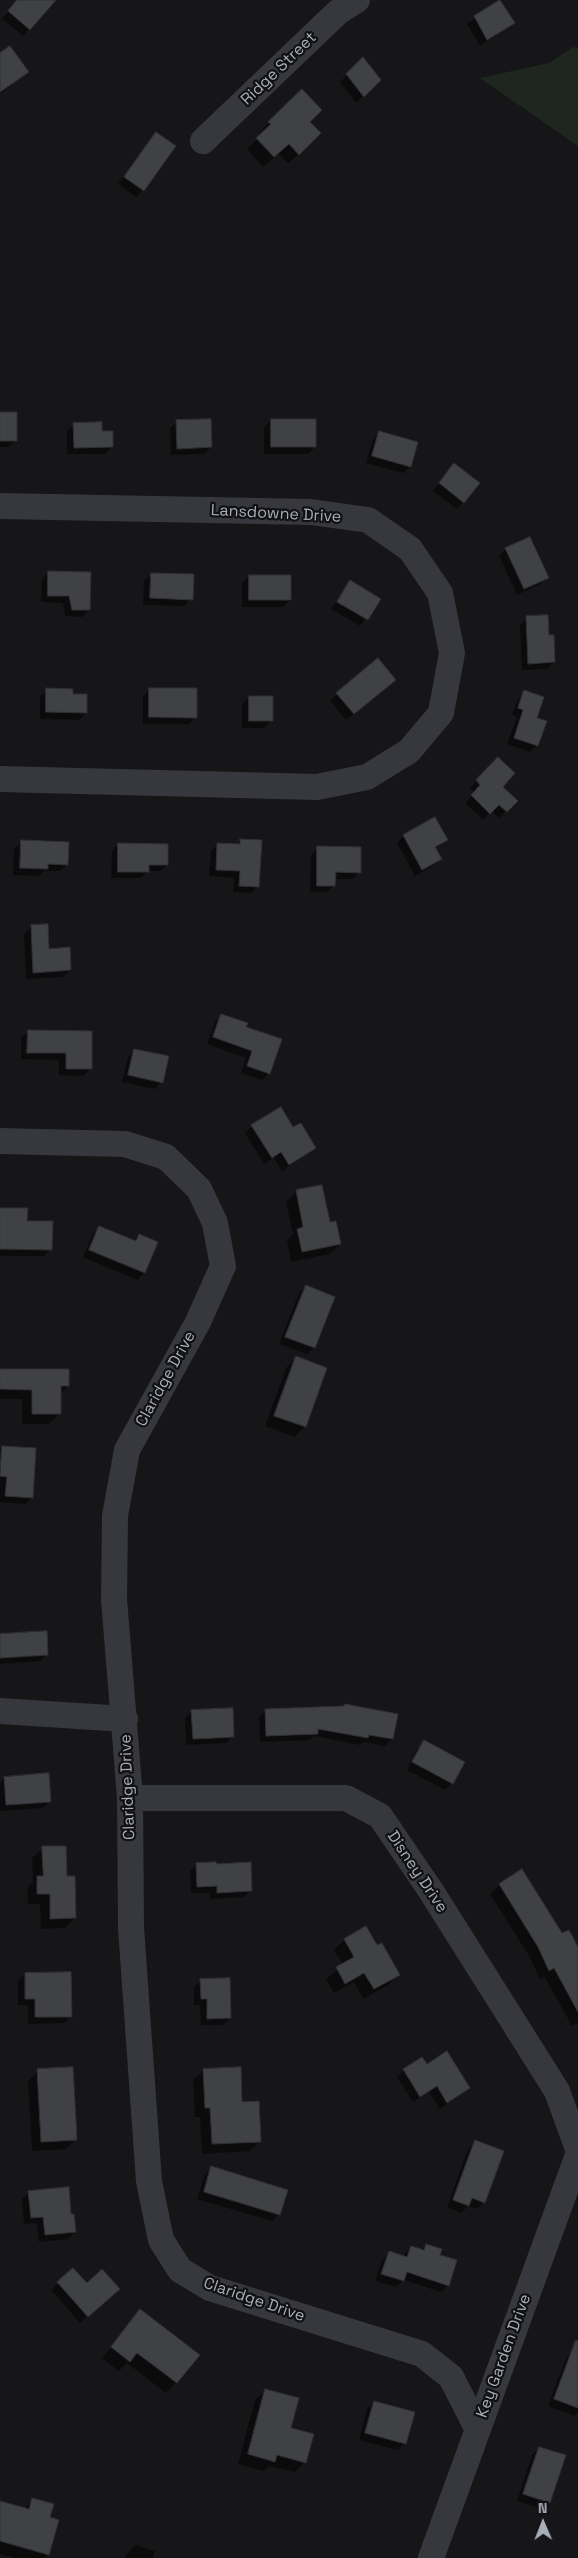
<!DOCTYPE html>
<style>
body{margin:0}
#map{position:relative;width:578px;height:2558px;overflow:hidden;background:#161618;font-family:"Space Grotesk",sans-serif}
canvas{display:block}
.north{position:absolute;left:518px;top:2498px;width:50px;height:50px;-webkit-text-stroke:4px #111113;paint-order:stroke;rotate:359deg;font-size:14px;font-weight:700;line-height:20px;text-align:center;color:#a8adb8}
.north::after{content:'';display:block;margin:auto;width:18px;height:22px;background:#a8adb8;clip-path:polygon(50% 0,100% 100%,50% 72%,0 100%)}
</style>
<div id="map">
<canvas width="578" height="2558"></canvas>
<div class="north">N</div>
</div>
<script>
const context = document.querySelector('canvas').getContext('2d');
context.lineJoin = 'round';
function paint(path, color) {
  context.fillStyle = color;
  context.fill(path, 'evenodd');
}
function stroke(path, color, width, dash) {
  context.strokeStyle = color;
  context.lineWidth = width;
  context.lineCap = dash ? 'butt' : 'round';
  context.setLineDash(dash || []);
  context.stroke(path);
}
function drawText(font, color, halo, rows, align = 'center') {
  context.font = font + ' "Space Grotesk",sans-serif';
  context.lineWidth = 4.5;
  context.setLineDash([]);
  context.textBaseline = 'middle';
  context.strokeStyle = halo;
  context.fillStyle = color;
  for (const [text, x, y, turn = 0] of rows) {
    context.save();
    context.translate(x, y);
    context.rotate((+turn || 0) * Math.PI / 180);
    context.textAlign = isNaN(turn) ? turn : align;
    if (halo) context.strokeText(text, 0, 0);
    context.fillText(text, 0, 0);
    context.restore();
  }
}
paint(new Path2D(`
 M573,47l5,1v98l-98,-68 69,-15z`), '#1e261f');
paint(new Path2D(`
 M18,0h36l-31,36 -21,-17z
 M500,2l13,21 -33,23 -13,-22z
 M0,54l27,18 -27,22z
 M363,59l17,21 -24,23 -16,-21z
 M302,91l7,31 10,11 -31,31 -10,-11 -15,14 -16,-18 14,-14 -2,-2z
 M157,133l-14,57 -7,7 -18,-13z
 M0,413l16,27 -7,7h-9z
 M271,420l44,27 -7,7h-44v-27z
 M177,421l34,26 -7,7 -33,1 -1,-27z
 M74,424l27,9 11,14 -7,7h-38v-23z
 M380,433l30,33 -7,7 -37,-10 7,-24z
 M454,465l9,37 -6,7 -24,-18z
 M506,549l41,28 -7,7 -23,11 -18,-39z
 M49,572l40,38 -7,7 -17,-1 -2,-13 -22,-1 1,-23z
 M151,574l40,25 -7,7 -41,-1 1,-24z
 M249,576l41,24 -7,7h-41v-24z
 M350,582l29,18 -19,26 -29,-17z
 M527,618l21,18 6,26 -7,7 -25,1 -2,-45z
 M387,687l-41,33 -16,-19 7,-7z
 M150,689l46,28 -7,7h-46v-28z
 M47,690l24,5 15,18 -7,7 -39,-1v-22z
 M525,692l11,27 1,26 -7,7 -23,-8 10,-27 -5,-2 6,-16z
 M249,697l22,24 -7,7h-22v-24z
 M498,759l3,28 15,14 -17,17 -8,-7 -8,9 -18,-17 10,-10 -5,-5z
 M435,819l12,21 -12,9 5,10 -7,7 -18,10 -18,-33 6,-7z
 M240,841l18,45 -7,7 -18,-1 1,-14 -25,-2 2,-25 7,-7 18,1z
 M21,842l46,23 -7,6h-16l-4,5 -27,-1 1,-26z
 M119,844l48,21 -7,6h-12l-7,7h-30l1,-27z
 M318,848l41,24 -6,7h-19v6l-7,7h-17l1,-37z
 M31,927l17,23 22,20 -7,7 -37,2 -2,-45z
 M222,1015l23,13 24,45 -7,7 -21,-7 5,-15 -39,-14 8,-22z
 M28,1031l63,1 -1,37 -6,7 -25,-1v-15l-38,-1v-21z
 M135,1050l26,32 -6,7 -33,-7 6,-25z
 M252,1126l41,3 22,19 -33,23 -8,-13 -10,6 -19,-31z
 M296,1192l33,31 11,21 -10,10 -39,8 -4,-22 6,-6 -7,-32z
 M0,1209l26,13 25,27 -7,7h-44z
 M100,1227l34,15 5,-6 18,7 -13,30 -7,7 -54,-23 10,-23z
 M306,1286l28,11 -20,51 -7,6 -28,-10 20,-51z
 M296,1358l9,68 -10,11 -30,-11 21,-58z
 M0,1370l68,16 -8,8v20l-11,10h-27v-25h-22z
 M2,1447l30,51 -7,6 -25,-2v-53z
 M0,1635l47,19 -7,7 -40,3z
 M266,1710l126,29 -7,7 -22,-4 -3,3 -46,-9 -4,4 -50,2 -1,-25z
 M192,1711l41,25 -7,7 -40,2 -1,-27z
 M424,1742l28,41 -7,7 -38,-20 10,-21z
 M5,1778l45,23 -7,7 -43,3v-29z
 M43,1848l22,29 10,41 -10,10 -24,1 -1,-25h-12l-1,-16 6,-6 -1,-24z
 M197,1864h52l2,26 -7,7 -34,2v-6h-19l-1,-22z
 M522,1871l40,64 16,14v74l-6,3 -28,-50 -4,3 -11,-23 -39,-62 9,-9z
 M344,1940l32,7 22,27 -10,11 -25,14 -9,-17 -20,11 -8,-14 17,-14 -9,-15z
 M25,1974l45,43 -6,6 -36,1v-19h-10v-24z
 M201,1980l29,38 -7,7h-22l-1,-20h-6v-18z
 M426,2066l43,22 -29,21 -11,-17 -16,10 -16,-25 7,-7z
 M204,2070l37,34 19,37 -10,10 -48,3 -2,-37h-5l-2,-37z
 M38,2071l38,68 -10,10 -34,2 -4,-70z
 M475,2142l9,60 -7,7 -9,-3 -7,7 -14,-6 21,-58z
 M212,2167l67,47 -7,7 -75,-22 8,-25z
 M29,2192l41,24 5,16 -7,7 -29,3 -2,-19 -13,1 -2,-25z
 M427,2245l12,11 9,29 -7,7 -37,-12 -8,7 -21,-6 7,-21 7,-7 14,4 8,-10 10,3z
 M73,2270l14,15 24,11 -31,27 -29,-33z
 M140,2311l36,71 -10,11 -39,-30 -8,8 -17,-13z
 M573,2351l5,2v59l-4,4 -26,-10 18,-48z
 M266,2390l23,39 16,33 -10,10 -26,-6 -5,5 -26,-7 17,-64z
 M374,2402l31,41 -7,7 -39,-10 8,-31z
 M539,2448l10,54 -7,7 -25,-8 15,-46z
 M33,2500l15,18v36l-4,4h-29l-15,-4v-52l24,7z
 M135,2545l20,6 -2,7h-29z`), '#0007');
const building = new Path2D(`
 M17,0h39l-26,30 -22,-19z
 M500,0l15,23 -28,17 -13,-24z
 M10,46l19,26 -29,20v-39z
 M363,57l18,23 -17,17 -18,-23z
 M302,89l20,21 -12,12 11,11 -22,22 -10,-11 -15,13 -18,-19 15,-14 -3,-2z
 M156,132l20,14 -32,45 -20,-14z
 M0,412h17v29h-17z
 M211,419l1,28 -35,2 -1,-29z
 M271,419h45v28h-45z
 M102,422v9h11v16l-39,1 -1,-25z
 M379,431l39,11 -7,25 -39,-11z
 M454,463l26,20 -16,20 -25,-20z
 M530,537l19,41 -25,11 -19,-41z
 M48,571l43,1 -1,38h-18l-3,-14h-21z
 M151,573l43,1 -1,26 -43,-2z
 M249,575h42v25h-42z
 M350,580l31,19 -13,21 -31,-18z
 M548,615l1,20h5l1,27 -27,2 -2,-48z
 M378,658l18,22 -42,34 -18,-21z
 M46,688l27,1v5h14v19l-41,-1z
 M149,688h48v30l-48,-1z
 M524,690l20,7 -7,21 10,3 -9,25 -24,-8 9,-28 -5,-2z
 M249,696h24v25h-24z
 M498,757l17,16 -12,14 15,14 -11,11 -8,-7 -9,9 -19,-19 9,-10 -4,-5z
 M435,817l13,23 -13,7 7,12 -20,11 -19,-35z
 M240,839l22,1 -3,47 -20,-1 1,-15 -24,-1 1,-27 23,1z
 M21,840l48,2 -1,23 -20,-1v5l-28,-1z
 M118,843l50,1v21h-19v7h-31z
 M317,846l44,1v26l-25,-1 -1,14h-18z
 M48,924l1,25 21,-2 1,23 -38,3 -2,-48z
 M221,1014l27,9 -2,4 36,12 -12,35 -23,-8 5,-15 -39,-14z
 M28,1030l64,1v38h-26v-16h-39z
 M134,1049l35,7 -6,27 -35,-8z
 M281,1107l12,20 8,-4 15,25 -27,17 -8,-13 -9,6 -21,-33z
 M322,1185l8,37 6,-1 5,23 -39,8 -5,-23 6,-2 -7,-37z
 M0,1208h28l-1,13h26l-1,29 -52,-1z
 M99,1226l37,15 3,-7 19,8 -13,31 -56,-23z
 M306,1285l29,12 -20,51 -30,-11z
 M296,1356l31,12 -21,59 -32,-11z
 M0,1369h69v17h-8v28h-29v-24l-32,-1z
 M2,1446l34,2 -3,50 -28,-2 2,-19 -7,-1z
 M47,1631l1,24 -48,3v-24z
 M345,1704l53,10 -5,25 -24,-4 -1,3 -50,-9v5l-52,2 -1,-27 79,-3z
 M233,1708l1,29 -41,2 -2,-29z
 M424,1740l41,22 -12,22 -41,-22z
 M49,1773l2,29 -45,3 -2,-28z
 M42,1846h24l1,30h8l1,42 -26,1v-25h-13v-18h6z
 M216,1862l1,2 34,-2 1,29 -35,2v-7l-20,1 -1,-24z
 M522,1869l40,64 7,-3 9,17v65l-24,-44 -5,3 -11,-24 -39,-63z
 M366,1926l11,19 5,-2 18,32 -26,14 -10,-16 -19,11 -9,-17 18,-10 -10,-18z
 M71,1972l1,45h-37v-18h-10v-26z
 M230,1978l1,40 -24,1v-20h-6l-1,-20z
 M447,2051l23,37 -23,15 -10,-17 -17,11 -17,-28 19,-12 5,7z
 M73,2067l4,73 -36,2 -4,-73z
 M241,2067l1,35 17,-1 2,41 -49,2 -2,-36h-5l-2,-39z
 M475,2140l29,11 -19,52 -13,-5 -3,8 -16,-6z
 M211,2166l77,24 -8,25 -76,-23z
 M69,2187l2,27h3l2,18 -31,3 -2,-18 -12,1 -3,-27z
 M426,2244l16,5 -2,6 17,5 -8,26 -42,-14 -3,9 -23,-7 8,-23 18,6 4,-11 13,4z
 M73,2268l14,15 15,-14 18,20 -32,28 -31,-35z
 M140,2309l60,46 -23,28 -40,-30 -7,9 -19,-15z
 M576,2340l2,1v67l-24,-9z
 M265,2389l34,9 -8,30 23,6 -8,29 -29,-8 -2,7 -27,-8z
 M374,2401l41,11 -9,32 -41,-11z
 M539,2447l27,8 -16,48 -27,-9z
 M32,2498l22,6 -4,13 9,3 -10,35 -49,-14v-40l29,8z`);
paint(building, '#404145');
stroke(building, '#303034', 1);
stroke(new Path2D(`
 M203,141l135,-129 19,-12
 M0,506l311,6 57,8 42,29 30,44 12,60 -11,60 -32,38 -42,26 -50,10 -317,-8
 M0,1141l125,3 41,13 33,32 16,34 8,43 -25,56 -71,128 -12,66 -1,83 16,199 1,130 18,253 12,59 19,30 30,18 212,66 29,23 26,51
 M0,1711l125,8
 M130,1798h216l34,18 51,75 126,200 21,58
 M431,2558l147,-403`), '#37383d', 26);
drawText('16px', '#a8adb8', '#111113', [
 ["Ridge Street",279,69,-44],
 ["Lansdowne Drive",276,514,3],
 ["Claridge Drive",166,1379,-61],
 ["Claridge Drive",128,1787,-92],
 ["Disney Drive",417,1872,56],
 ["Claridge Drive",254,2300,19],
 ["Key Garden Drive",504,2356,-70]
]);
</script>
